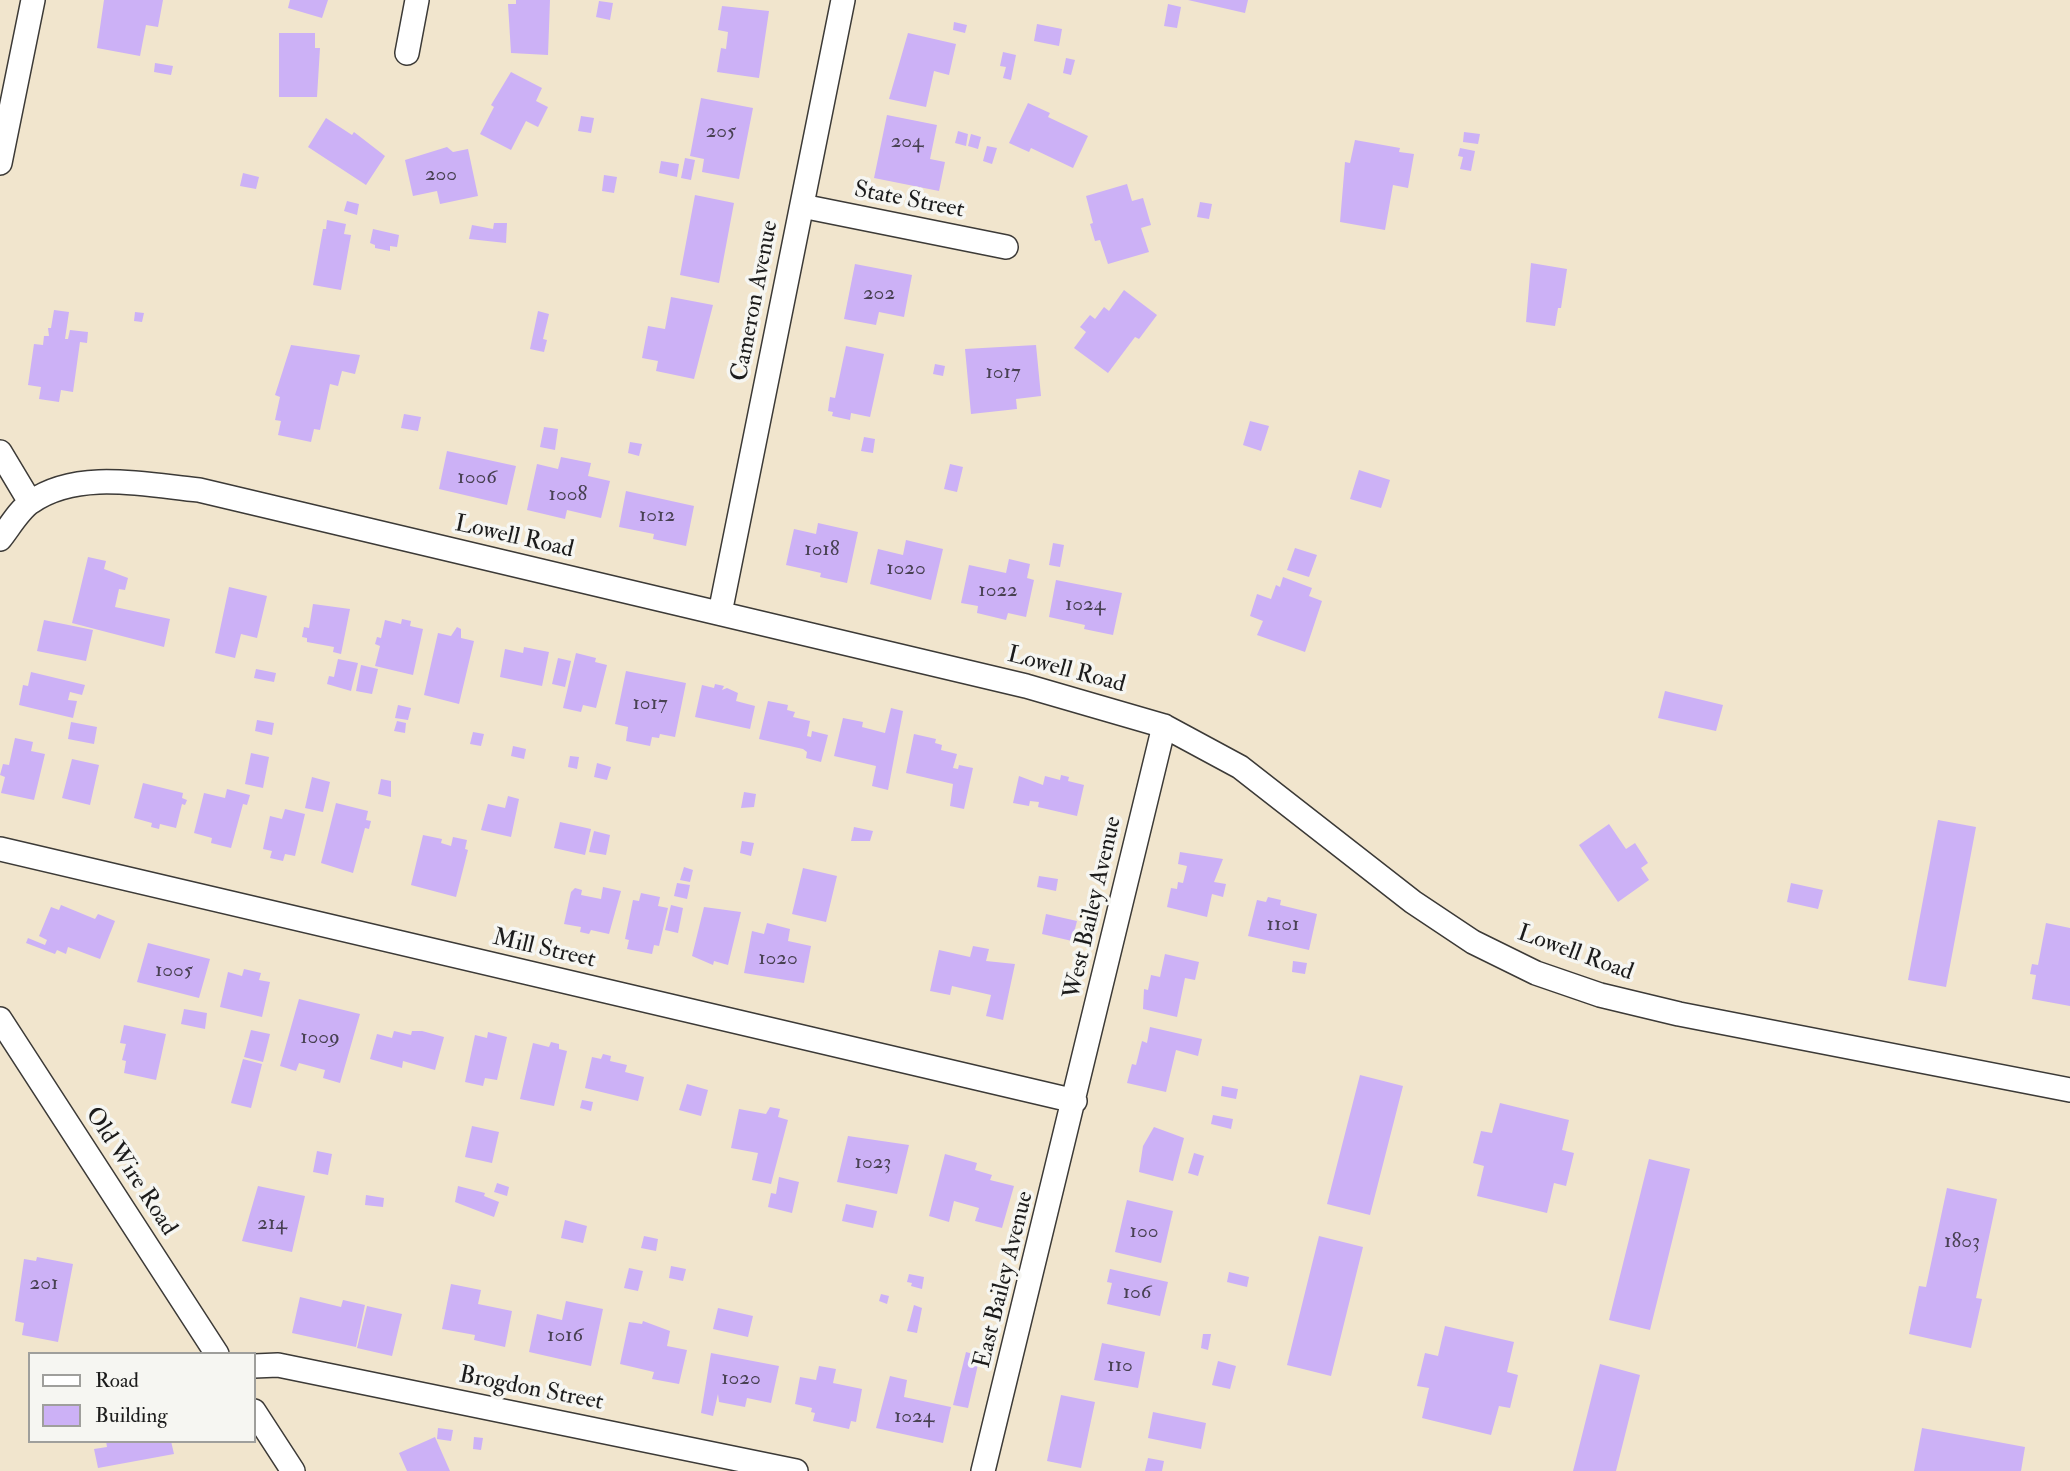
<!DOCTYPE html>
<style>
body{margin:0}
#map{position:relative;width:2070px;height:1471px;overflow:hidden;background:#f1e5cd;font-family:"IM FELL Double Pica",serif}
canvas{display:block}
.legend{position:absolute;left:28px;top:1352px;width:228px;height:91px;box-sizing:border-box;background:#f6f6f2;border:2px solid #9f9f9c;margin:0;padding:9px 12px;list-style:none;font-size:21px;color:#1c1c1c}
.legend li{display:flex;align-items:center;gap:14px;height:35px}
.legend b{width:35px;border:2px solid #9f9f9c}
</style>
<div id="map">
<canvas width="2070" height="1471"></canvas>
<ul class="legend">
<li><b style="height:9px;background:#fff"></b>Road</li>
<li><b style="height:19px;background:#ccb1f6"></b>Building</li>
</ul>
</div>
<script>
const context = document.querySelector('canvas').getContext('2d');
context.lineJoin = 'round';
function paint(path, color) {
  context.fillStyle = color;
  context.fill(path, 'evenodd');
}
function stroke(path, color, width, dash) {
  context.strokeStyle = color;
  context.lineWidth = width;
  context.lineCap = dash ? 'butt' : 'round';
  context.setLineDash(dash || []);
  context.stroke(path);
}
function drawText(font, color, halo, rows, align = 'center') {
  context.font = font + ' "IM FELL Double Pica",serif';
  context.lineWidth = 7;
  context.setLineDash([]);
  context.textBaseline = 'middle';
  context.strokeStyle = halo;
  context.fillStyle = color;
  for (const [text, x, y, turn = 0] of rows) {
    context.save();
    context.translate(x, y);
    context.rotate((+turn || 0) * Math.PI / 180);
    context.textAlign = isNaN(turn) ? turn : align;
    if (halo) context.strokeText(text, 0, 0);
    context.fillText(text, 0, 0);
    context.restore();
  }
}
paint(new Path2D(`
 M104,0h59l-5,27 -12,-2 -6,31 -43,-8z
 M290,0h38l-6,18 -34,-10z
 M516,0h34l-2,55 -37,-2 -3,-49h8z
 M1188,0h60l-3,13z
 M599,1l14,2 -3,17 -14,-3z
 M1168,4l13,3 -4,21 -13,-2z
 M722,6l47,5 -10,67 -42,-6 4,-24 5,1 2,-17 -10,-2z
 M954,22l13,3 -2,8 -12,-3z
 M1037,24l25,5 -3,17 -25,-5z
 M279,33h36v15h5l-3,49h-38z
 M908,33l48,11 -7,31 -15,-4 -8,36 -37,-8z
 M1003,52l13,3 -5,25 -8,-2 3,-11 -6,-1z
 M1066,58l9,2 -4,15 -8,-2z
 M155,63l18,3 -2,9 -17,-3z
 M511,72l31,16 -6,13 12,6 -10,20 -12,-6 -15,29 -31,-16 14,-27 -3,-2z
 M701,98l52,10 -14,71 -37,-7 2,-13 -14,-3z
 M1028,103l22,10 -2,4 40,19 -15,32 -42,-20 -2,4 -20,-9z
 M887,115l50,10 -7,34 15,3 -6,29 -65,-13z
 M581,116l13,2 -3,15 -13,-2z
 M326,118l26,17 2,-3 31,24 -19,29 -58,-38z
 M958,131l10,3 -2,12 -11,-3z
 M1464,132l16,2 -2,10 -15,-2z
 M971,134l10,3 -3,12 -10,-3z
 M1355,140l45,8 -1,4 15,2 -6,34 -15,-3 -8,45 -45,-8 5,-60 5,1z
 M987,146l10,2 -5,16 -9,-3z
 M447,147l6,5 15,-3 10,47 -38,8 -3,-13 -24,5 -8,-36z
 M1460,148l15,3 -4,20 -11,-2 3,-12 -5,-1z
 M685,158l10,2 -4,20 -10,-2z
 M661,161l18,3 -2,13 -18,-4z
 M243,173l16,4 -3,12 -16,-3z
 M604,175l13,2 -3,16 -12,-2z
 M1127,184l5,17 11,-3 8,27 -10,3 8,24 -41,12 -8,-24 -5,1 -5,-17 3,-1 -7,-27z
 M695,195l39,8 -15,80 -39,-8z
 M347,201l12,3 -2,11 -13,-4z
 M1200,202l12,2 -3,15 -12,-2z
 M327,220l19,4 -2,10 7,1 -10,55 -28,-5 10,-56h3z
 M494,223h13l-1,20 -37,-4 3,-14 21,4z
 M373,229l26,6 -2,12 -7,-1v5l-15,-3v-3l-5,-2z
 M1531,263l36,6 -6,39h-3l-3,18 -29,-4z
 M855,264l57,11 -8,42 -25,-5 -3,13 -32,-6z
 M1124,290l33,25 -18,24 -4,-2 -27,36 -34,-25 12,-16 -6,-5 10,-12 5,4 9,-12 5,4z
 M671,297l42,8 -19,74 -38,-8 2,-10 -16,-3 6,-32 17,3z
 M54,310l15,2 -4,27h3l2,-9 18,2 -1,11 -7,-1 -7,50 -12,-2 -2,12 -20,-3 2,-12 -13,-2 6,-41 9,1 1,-9h5l-1,-8h3z
 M538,311l11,3 -6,25 4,1 -3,12 -14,-3z
 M135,312l9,1 -2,9 -8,-1z
 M291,345l69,10 -5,19 -13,-3 -4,15 -8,-2 -10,46 -6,-1 -3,13 -33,-7 3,-14 -6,-1 5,-23 -5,-2z
 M1036,345l5,51 -25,3 1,10 -46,5 -6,-65z
 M846,346l38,8 -14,63 -19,-4 -1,7 -18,-4 1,-4 -5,-1 2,-14 5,1z
 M935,364l10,2 -2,10 -10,-2z
 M404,414l17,3 -3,14 -17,-3z
 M1250,421l19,5 -8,25 -18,-6z
 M544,427l14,2 -3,21 -15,-3z
 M864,437l11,2 -2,14 -12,-2z
 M630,442l12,2 -3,12 -11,-3z
 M447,451l69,15 -9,39 -68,-16z
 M561,457l30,6 -3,13 22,5 -9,37 -34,-8 -2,9 -38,-9 10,-46 21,5z
 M950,464l13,3 -6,25 -13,-3z
 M1359,470l31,10 -9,28 -31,-9z
 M626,491l68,15 -8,40 -33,-7 1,-5 -35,-7z
 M818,523l40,9 -11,51 -27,-6 1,-4 -35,-8 8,-36 22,5z
 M906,540l37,9 -12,51 -61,-16 8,-35 25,6z
 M1053,543l11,2 -4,22 -11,-2z
 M1295,548l22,7 -8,22 -22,-7z
 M88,557l18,4 -2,8 24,9 -3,12 -6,-1 -4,18 55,12 -6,28 -92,-24z
 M1009,559l21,5 -3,14 7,2 -8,37 -18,-4 -2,7 -29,-7 1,-7 -17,-3 8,-38 37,8z
 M1283,577l29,11 -3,8 13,5 -17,51 -48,-17 6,-14 -13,-5 7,-22 14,5 5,-14 4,2z
 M1056,580l66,13 -9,42 -29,-6 1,-4 -36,-8z
 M229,587l38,9 -10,42 -16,-4 -6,24 -20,-5z
 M313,604l37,5 -9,45 -8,-2 1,-5 -27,-5v-4l-5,-1 2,-10 5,1z
 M402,619l9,2 -1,5 13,3 -10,46 -38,-9 5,-20 -5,-2 2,-7 4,1 4,-18 16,4z
 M44,620l49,10 -7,31 -49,-10z
 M457,627l4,2v9l13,3 -15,63 -35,-9 14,-62 13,3z
 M524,647l25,5 -7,34 -42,-9 5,-28 18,4z
 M576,653l20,5 -1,4 12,3 -11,43 -13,-3 -2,7 -18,-4z
 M558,658l13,3 -6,26 -13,-3z
 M338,659l20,4 -7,28 -24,-7 2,-8 5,1z
 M361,665l17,4 -6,25 -16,-3z
 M256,669l20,4 -2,9 -20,-4z
 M626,671l60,12 -11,54 -15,-3 -1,4 -7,-1 -2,9 -24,-5 2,-14 -13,-3z
 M31,672l54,13 -3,10 -12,-3 -2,8 9,1 -4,17 -54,-13 4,-20 5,1z
 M715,684l9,2 -2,4 5,-2 11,5 -2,8 19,5 -5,23 -55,-12 7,-32 12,3z
 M1665,691l58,14 -7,26 -58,-13z
 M768,701l20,4 -1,5 8,2 -2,5 17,4 -3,15 4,1 1,-6 16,4 -7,27 -15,-4 1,-6 -4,-3 -44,-10z
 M398,705l13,3 -3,12 -13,-2z
 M891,708l12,3 -15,79 -16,-4 4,-20 -42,-10 9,-38 20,4 -1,5 23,6z
 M257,720l17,3 -2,12 -17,-4z
 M397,721l9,2 -1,10 -11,-2z
 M71,722l26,5 -3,17 -26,-5z
 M473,732l11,2 -3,12 -11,-2z
 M914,734l22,5 -1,4 7,2 -1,5 16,4 -4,14 5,1 1,-4 14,3 -9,41 -14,-3 3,-22 -47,-11z
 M15,738l18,4 -2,9 14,3 -11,46 -33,-7 4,-16 -5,-2 3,-11 6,1z
 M513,746l13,3 -2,10 -13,-3z
 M251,753l18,4 -6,31 -18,-4z
 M570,756l9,1 -2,12 -9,-2z
 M72,759l27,6 -9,40 -28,-7z
 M597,763l14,4 -4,13 -13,-3z
 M1061,775l8,2 -1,4 16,4 -7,31 -39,-9 1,-5 -9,-1 -1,5 -16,-3 6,-27 24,9 2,-9 15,4z
 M312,777l18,5 -7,30 -18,-4z
 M381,779l10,2v16l-13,-3z
 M143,783l40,10 -1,5 5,2 -2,5 -3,-1 -6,24 -16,-4 -1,5 -8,-2 1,-4 -18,-5z
 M227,789l23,6 -3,10 -4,-1 -12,44 -20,-5 1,-5 -18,-5 10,-40 21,5z
 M744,792l12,2 -2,13 -13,1z
 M508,796l11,3 -8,38 -30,-7 7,-26 17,4z
 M336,803l32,8 -2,9 5,1 -2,8 -4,-1 -12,45 -32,-10z
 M285,809l20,5 -10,42 -10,-2 -2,7 -13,-3 2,-7 -9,-2 7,-33 12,3z
 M1938,820l38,7 -30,160 -38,-7z
 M560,822l31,7 -6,26 -31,-7z
 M1609,824l17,25 9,-6 13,20 -7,5 8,12 -31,22 -39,-57z
 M854,827l19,4 -3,10h-19z
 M594,831l16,4 -4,20 -17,-3z
 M423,835l19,4 -1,4 10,3 2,-9 14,3 -2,9 3,1 -12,47 -45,-12z
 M742,841l12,2 -3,13 -11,-3z
 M1180,852l43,7 -9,23 12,2 -3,13 -11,-3 -5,23 -40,-10 4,-19 6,1 1,-7 5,1 4,-17 -9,-2z
 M684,867l9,3 -3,12 -10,-2z
 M803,868l34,8 -11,46 -34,-8z
 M1039,876l19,3 -2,12 -19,-4z
 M677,883l13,2 -3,14 -13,-3z
 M1791,883l32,7 -5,19 -31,-7z
 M603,887l18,4 -12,43 -18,-4 -2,4 -9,-2 1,-5 -17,-3 7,-32 4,-4 7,2 -1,5 20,4z
 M641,893l19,4 -2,9 10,2 -9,38 -5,-1 -2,9 -25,-5 2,-9 -4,-1 8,-39 6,1z
 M1268,897l13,3 -1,5 37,9 -8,36 -61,-14 9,-36 9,2z
 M61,905l34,14 3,-5 17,7 -15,38 -32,-12 -2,7 -9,-4 -2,4 -29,-11 2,-5 17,7 2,-5 -8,-4 12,-29 8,3z
 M671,905l12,3 -5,25 -13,-3z
 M704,907l37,5 -13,53 -14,-4 -1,4 -21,-9z
 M1046,914l31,7 -5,20 -30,-7z
 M767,923l23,6 -2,12 23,5 -7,37 -60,-10 8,-42 12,3z
 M2046,923l24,5v78l-38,-7 4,-24 -6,-1 2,-10 6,1z
 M148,943l62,16 -11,39 -62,-16z
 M973,946l16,3 -3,12 29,3 -12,56 -17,-4 5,-21 -39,-9 -2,9 -20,-4 9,-41 31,7z
 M1165,954l34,8 -4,18 -10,-2 -8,39 -34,-8 1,-20 4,1 3,-15 9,2z
 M1293,961l14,2 -2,11 -13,-2z
 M244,969l17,4 -2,7 11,2 -8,35 -42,-10 8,-35 14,4z
 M299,999l61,15 -20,69 -17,-5 2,-8 -26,-7 -3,8 -16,-5z
 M184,1009l23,4 -2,16 -24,-5z
 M124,1025l42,9 -10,46 -32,-7 2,-12 -4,-1 4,-16 -6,-1z
 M1150,1027l52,12 -4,17 -22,-6 -10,42 -39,-9 5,-19 4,1 6,-24 5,2z
 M251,1030l19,4 -7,28 -19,-5z
 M394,1031l17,4 1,-4h10l22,6 -9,33 -32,-9 -1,7 -32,-9 7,-25 15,4z
 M488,1032l19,5 -10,43 -12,-2 -2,8 -18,-4 10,-47 12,3z
 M551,1042l8,2v5l8,2 -13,55 -34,-7 13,-56 16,4z
 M603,1054l8,2 -1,5 17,4 -2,7 19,5 -6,24 -53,-13 7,-31 9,2z
 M243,1059l19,5 -11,44 -20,-5z
 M1360,1075l43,11 -33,129 -43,-11z
 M687,1084l21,6 -7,26 -22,-6z
 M1222,1086l16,3 -2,10 -15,-3z
 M582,1100l11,2 -2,9 -11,-3z
 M1500,1103l69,17 -7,30 12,3 -8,33 -12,-3 -7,30 -70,-17 7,-30 -11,-3 8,-32 11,2z
 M770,1107l10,2 -2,8 10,3 -17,64 -19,-4 6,-27 -27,-5 8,-39 27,5z
 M1213,1115l20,4 -2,10 -20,-5z
 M472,1126l27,6 -7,31 -27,-6z
 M1154,1127l30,11 -11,43 -34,-9 4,-26z
 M848,1136l61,9 -12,49 -60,-12z
 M317,1151l15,3 -4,21 -15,-3z
 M1194,1153l10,3 -6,20 -10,-3z
 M945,1154l32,9 -2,7 17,5 -2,5 24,6 -12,42 -27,-7 4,-13 -25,-7 -5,21 -20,-6z
 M1649,1159l41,10 -40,161 -41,-10z
 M779,1177l20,5 -7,31 -24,-6 3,-14 5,1z
 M497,1183l12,4 -2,9 -13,-4z
 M258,1186l47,10 -13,56 -50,-11z
 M458,1186l27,7 -1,3 15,6 -5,15 -39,-15z
 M1947,1188l50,11 -21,99 6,1 -11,49 -62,-14 10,-48 7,1z
 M366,1195l18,3 -1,9 -18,-2z
 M1127,1200l46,11 -12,52 -46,-11z
 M846,1204l31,7 -4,17 -31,-7z
 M565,1220l22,6 -4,17 -22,-5z
 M644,1236l14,3 -2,12 -15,-3z
 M1319,1236l44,11 -32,129 -44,-11z
 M37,1257l36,7 -15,78 -36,-7 2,-12 -9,-2 9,-62 12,2z
 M671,1266l15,3 -3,12 -14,-3z
 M629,1268l14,3 -5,20 -14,-3z
 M1110,1269l58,13 -8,34 -53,-12 5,-21 -5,-1z
 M1229,1272l20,5 -2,10 -20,-5z
 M909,1274l15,3 -2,12 -11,-3 1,-3 -5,-1z
 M451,1284l30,6 -3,14 34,7 -7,36 -31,-7 1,-5 -33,-6z
 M881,1294l8,2 -2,8 -8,-3z
 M300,1297l41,10 2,-7 22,5 -9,42 -64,-14z
 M566,1301l37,8 -12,57 -62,-14 8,-38 25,6z
 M914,1305l8,3 -5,25 -10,-2z
 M367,1306l35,8 -10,42 -35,-8z
 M718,1308l35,8 -5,21 -35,-8z
 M643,1321l27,10 -3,15 20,4 -8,34 -27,-5 2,-7 -34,-8 9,-42 13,2z
 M1445,1326l69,16 -7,30 11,3 -8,33 -11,-2 -8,29 -69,-17 7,-30 -12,-2 8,-33 13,3z
 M1203,1334h8l-3,16 -7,-2z
 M1102,1343l43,9 -7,36 -44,-8z
 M966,1352l14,4 -12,52 -15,-3z
 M711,1353l68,13 -8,37 -24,-5 -2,9 -26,-5 -1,-8 -5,22 -12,-3z
 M1218,1361l18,5 -6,23 -18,-4z
 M1600,1364l40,11 -24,96h-43z
 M819,1366l17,3 -3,14 29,6 -6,33 -5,-1 -2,8 -36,-8 2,-8 -4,-1 1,-4 -17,-4 5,-27 16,3z
 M890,1376l17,4 -3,17 47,10 -8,36 -67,-15z
 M1061,1395l34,7 -14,66 -34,-7z
 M1153,1412l53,11 -5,26 -53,-11z
 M438,1428l15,2 -2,11 -14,-2z
 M1922,1428l103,19 -4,24h-107z
 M435,1437l15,34h-43l-8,-18z
 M474,1437l9,1 -2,12 -8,-1z
 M106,1441h65l3,13 -76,14 -4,-19 13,-2z
 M1148,1458l16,3 -2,10h-17z`), '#ccb1f6');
const street = new Path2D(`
 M407,53l10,-53
 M0,163l33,-163
 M802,206l204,41
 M0,452l30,50
 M0,539c9,-11 19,-29 31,-37 47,-33 116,-17 168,-12l827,196 138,40 76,41 173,135 60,40 63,31 64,22 79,19 391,76
 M720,613l123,-613
 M0,849l1075,252
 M0,1019l217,335
 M254,1366l24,-1 518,106
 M254,1411l39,60
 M983,1471l181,-745`);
stroke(street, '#3c3a37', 26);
stroke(street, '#fff', 23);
drawText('21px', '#484152', null, [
 ["205",721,132],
 ["204",907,142],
 ["200",441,175],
 ["202",879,294],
 ["1017",1003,373],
 ["1006",477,478],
 ["1008",568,495],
 ["1012",657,516],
 ["1018",822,550],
 ["1020",906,569],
 ["1022",998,591],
 ["1024",1085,605],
 ["1017",650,704],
 ["1101",1283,925],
 ["1020",778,959],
 ["1005",174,971],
 ["1009",320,1038],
 ["1023",873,1163],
 ["214",272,1224],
 ["100",1144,1232],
 ["1803",1962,1242],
 ["201",44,1284],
 ["106",1137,1293],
 ["1016",565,1336],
 ["110",1120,1366],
 ["1020",741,1379],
 ["1024",914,1417]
]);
drawText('24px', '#1c1c1c', '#f6f6f2', [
 ["State Street",909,201,11],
 ["Cameron Avenue",756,301,-79],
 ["Lowell Road",514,538,13],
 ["Lowell Road",1066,671,15],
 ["West Bailey Avenue",1094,908,-77],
 ["Mill Street",544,950,13],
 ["Lowell Road",1575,954,20],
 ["Old Wire Road",130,1172,57],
 ["East Bailey Avenue",1005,1280,-76],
 ["Brogdon Street",531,1390,11]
]);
</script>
